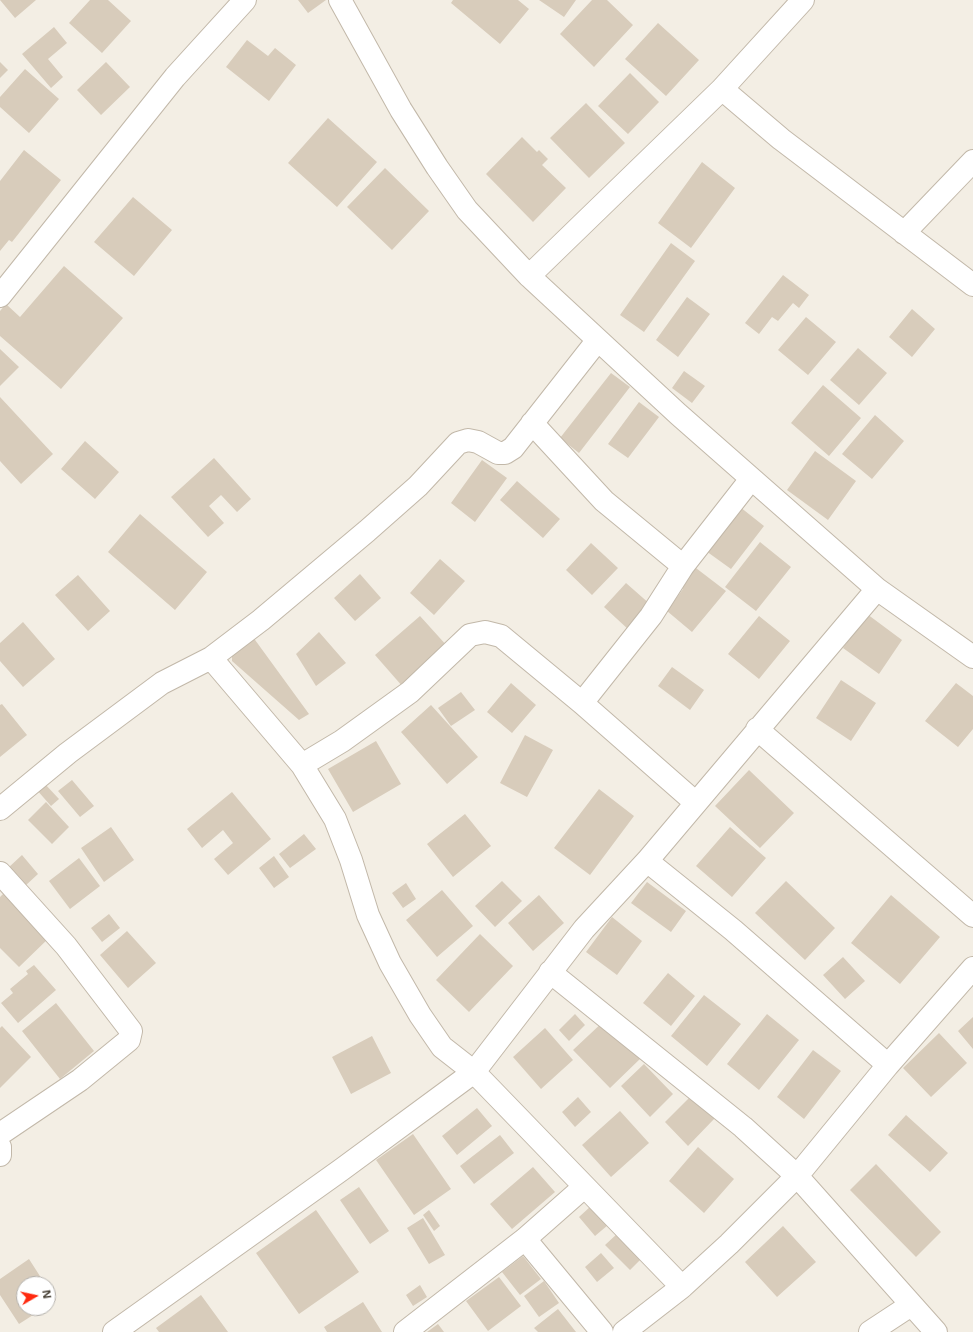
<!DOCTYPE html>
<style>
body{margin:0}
#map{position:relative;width:973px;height:1332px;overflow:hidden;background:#f3eee4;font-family:"Open Sans",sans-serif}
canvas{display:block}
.north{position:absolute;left:16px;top:1276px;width:40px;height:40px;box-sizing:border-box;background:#fff;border:1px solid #b5b2ad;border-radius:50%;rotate:81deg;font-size:11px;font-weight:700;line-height:16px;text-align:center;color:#453e33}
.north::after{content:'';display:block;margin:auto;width:14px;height:18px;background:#ff2a0f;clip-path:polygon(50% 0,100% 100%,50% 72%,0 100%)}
</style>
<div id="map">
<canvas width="973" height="1332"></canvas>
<div class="north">N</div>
</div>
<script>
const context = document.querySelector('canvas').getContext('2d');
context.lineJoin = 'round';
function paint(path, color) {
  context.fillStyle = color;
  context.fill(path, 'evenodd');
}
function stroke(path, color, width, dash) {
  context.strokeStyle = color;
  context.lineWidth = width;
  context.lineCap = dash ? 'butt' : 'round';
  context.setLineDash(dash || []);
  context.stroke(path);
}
paint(new Path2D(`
 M0,0h36l-21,18z
 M90,0h18l23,21 -29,32 -33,-30z
 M298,0h28l-18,13z
 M453,0h65l11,9 -29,35 -49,-41z
 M539,0h37l-12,17z
 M592,0h15l26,25 -39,42 -34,-33z
 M658,23l41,37 -33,36 -41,-37z
 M54,27l13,16 -19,16 15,18 -12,11 -29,-34z
 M247,40l21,16 7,-8 21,17 -27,36 -43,-34z
 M0,62l8,8 -8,8z
 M106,62l24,25 -29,28 -24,-25z
 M25,69l34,30 -30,34 -29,-26v-10z
 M630,73l29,29 -31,32 -30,-28z
 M586,103l39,40 -36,35 -39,-40z
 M328,118l49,44 -40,45 -49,-44z
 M522,137l15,15 2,-2 9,9 -6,6 24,23 -33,34 -47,-48z
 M24,150l37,30 -49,62 -3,-2 -9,11v-70z
 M702,162l33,26 -44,60 -33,-25z
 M385,168l44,43 -37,39 -45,-43z
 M133,197l39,33 -38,46 -40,-34z
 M671,243l24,18 -51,71 -24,-17z
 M64,266l59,52 -62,71 -61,-53v-25l6,-7 14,13z
 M783,275l26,20 -10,13 -6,-5 -15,18 -6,-4 -13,17 -14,-11z
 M687,297l23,17 -32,43 -22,-17z
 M912,309l23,20 -23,28 -23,-20z
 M806,317l30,25 -28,33 -30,-25z
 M858,348l29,25 -28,32 -29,-25z
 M0,349l19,18 -19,19z
 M684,371l21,15 -13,17 -20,-15z
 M611,373l19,14 -51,66 -19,-15z
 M823,385l38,33 -32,38 -38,-33z
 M0,397l53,57 -32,30 -21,-23z
 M639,402l20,15 -31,41 -20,-14z
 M875,415l29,26 -32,38 -30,-25z
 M85,441l34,31 -24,27 -34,-30z
 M815,451l41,30 -28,39 -41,-30z
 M214,458l37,41 -14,13 -16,-17 -12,11 15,17 -16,14 -37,-40z
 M482,460l25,18 -32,44 -24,-19z
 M517,481l43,38 -17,19 -43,-38z
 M740,507l24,19 -33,43 -25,-18z
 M140,514l67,58 -32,38 -67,-58z
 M760,542l31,25 -35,44 -31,-24z
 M591,543l27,25 -26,27 -26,-25z
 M440,559l25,22 -31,34 -24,-22z
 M692,565l34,26 -34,41 -25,-21 16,-22 -4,-5z
 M360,574l21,24 -26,23 -21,-23z
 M78,575l32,36 -22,20 -33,-36z
 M626,583l25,22 -22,25 -25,-23z
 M867,614l35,26 -23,34 -36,-26z
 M420,616l28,31 -45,40 -28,-32z
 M759,616l31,25 -31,38 -31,-25z
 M23,622l32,37 -32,28 -23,-26v-18z
 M319,632l27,31 -30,23 -20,-32z
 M250,633l59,81 -10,6 -67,-59v-17z
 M672,667l32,23 -14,20 -32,-24z
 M841,680l35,23 -25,38 -35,-23z
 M511,683l25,22 -24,28 -25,-21z
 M956,683l17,13v33l-15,18 -33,-26z
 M461,692l14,18 -24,16 -13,-18z
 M2,704l25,31 -27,22v-52z
 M431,705l47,52 -31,27 -46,-52z
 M525,735l28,15 -26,47 -27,-14z
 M376,741l25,43 -48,28 -25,-43z
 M749,770l45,43 -34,35 -45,-42z
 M72,780l22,26 -14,11 -22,-26z
 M44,783l15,16 -8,7 -15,-17z
 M599,789l35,27 -44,59 -36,-27z
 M232,792l39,47 -43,36 -14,-16 19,-16 -10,-13 -21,18 -15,-19z
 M46,802l23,25 -17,17 -24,-24z
 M465,814l26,32 -38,31 -26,-33z
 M111,827l23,33 -30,22 -23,-34z
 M730,827l36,31 -34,39 -36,-31z
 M304,834l12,15 -26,19 -11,-14z
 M22,855l16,19 -13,12 -17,-18z
 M274,856l15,21 -15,11 -15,-20z
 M79,858l21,28 -30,23 -21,-28z
 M502,881l20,20 -27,26 -20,-21z
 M786,881l49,47 -30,32 -50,-47z
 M647,882l39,29 -15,21 -40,-29z
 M406,883l10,16 -13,9 -11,-15z
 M442,890l31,36 -36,31 -31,-37z
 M6,891l44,46 -31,30 -19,-19v-51z
 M539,895l25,28 -31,28 -25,-28z
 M891,895l49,42 -40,47 -49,-41z
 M109,914l11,14 -18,14 -11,-14z
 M612,917l30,24 -25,34 -31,-23z
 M127,931l29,32 -28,25 -28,-33z
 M480,934l33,32 -44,46 -33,-32z
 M843,957l22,24 -20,18 -22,-24z
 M34,965l22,25 -38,33 -17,-20 12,-10 -3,-4 18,-15 -2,-3z
 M668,973l27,23 -24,30 -28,-23z
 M704,995l37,29 -34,42 -36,-30z
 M56,1003l38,48 -34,28 -38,-48z
 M575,1014l10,11 -16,16 -10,-11z
 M767,1014l32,26 -40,50 -32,-26z
 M973,1017v32l-15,-18z
 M605,1020l36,38 -31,30 -37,-38z
 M2,1026l29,31 -31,31v-60z
 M545,1028l28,32 -32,29 -28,-32z
 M939,1033l28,30 -36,34 -28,-29z
 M372,1036l19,37 -40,21 -19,-37z
 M813,1050l28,21 -37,48 -27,-22z
 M644,1064l29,30 -23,23 -29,-31z
 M692,1095l23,23 -27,28 -23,-24z
 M578,1097l13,15 -16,15 -13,-15z
 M477,1108l15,18 -35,29 -15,-19z
 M620,1111l29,32 -38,34 -29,-32z
 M906,1115l42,38 -18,19 -42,-37z
 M413,1134l38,55 -37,26 -38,-55z
 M500,1135l14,18 -40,31 -14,-18z
 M698,1147l36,32 -30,34 -35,-32z
 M876,1164l65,68 -25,25 -66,-67z
 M533,1167l22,25 -43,37 -22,-25z
 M359,1187l30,44 -19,13 -30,-44z
 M591,1206l17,19 -13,11 -16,-19z
 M316,1210l43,62 -60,42 -43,-61z
 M429,1210l11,16 -6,5 -11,-16z
 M423,1218l22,37 -16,9 -22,-36z
 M783,1226l33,36 -39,35 -32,-35z
 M618,1233l24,25 -12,12 -25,-25z
 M601,1253l13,15 -17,14 -12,-15z
 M523,1256l18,23 -21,16 -18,-23z
 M29,1259l16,25h-21v24h20l-25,16 -19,-29v-16z
 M499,1277l22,29 -33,25 -22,-30z
 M544,1281l15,22 -20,14 -15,-21z
 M420,1285l7,12 -14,9 -7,-11z
 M48,1288l8,12 -8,5z
 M201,1295l27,37h-69l-3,-4z
 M363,1302l19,30h-55l-3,-5z
 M558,1309l18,23h-38l-4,-4z
 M438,1324l6,8h-17z`), '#d8ccbb');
const minor = new Path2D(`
 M340,0l61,110 36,57 30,43 62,66 149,138 199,175 96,68
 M722,89l59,50 192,146
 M904,233l69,-72
 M529,276l193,-187 81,-89
 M0,296l175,-219 70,-77
 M532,423l72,78 79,65
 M211,658l91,107 33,54 16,41 17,55 22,48 30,52 22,32 32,25 208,215
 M582,703l69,-87 32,-50 68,-87
 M757,729l216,187
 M302,765l40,-24 68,-49 60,-57 15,-3 16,4 81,67 114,100
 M0,809l68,-56 94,-70 49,-25 50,-38 106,-89 51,-45 40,-43 10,-3 10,2 20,11h7l8,-5 84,-107
 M647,861l86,69 155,135
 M0,873l66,73 65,85 -2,9 -49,40 -80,54
 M550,972l193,155 54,49 139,156
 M0,1147v8
 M525,1239l77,93
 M114,1332l227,-162 133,-98 110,-143 63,-68 230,-272
 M405,1332l120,-93 59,-52
 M624,1332l58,-45 47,-43 68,-68 91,-111 85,-97
 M870,1332l41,-27`);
stroke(minor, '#c2b8a9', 24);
stroke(minor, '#fff', 22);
</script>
